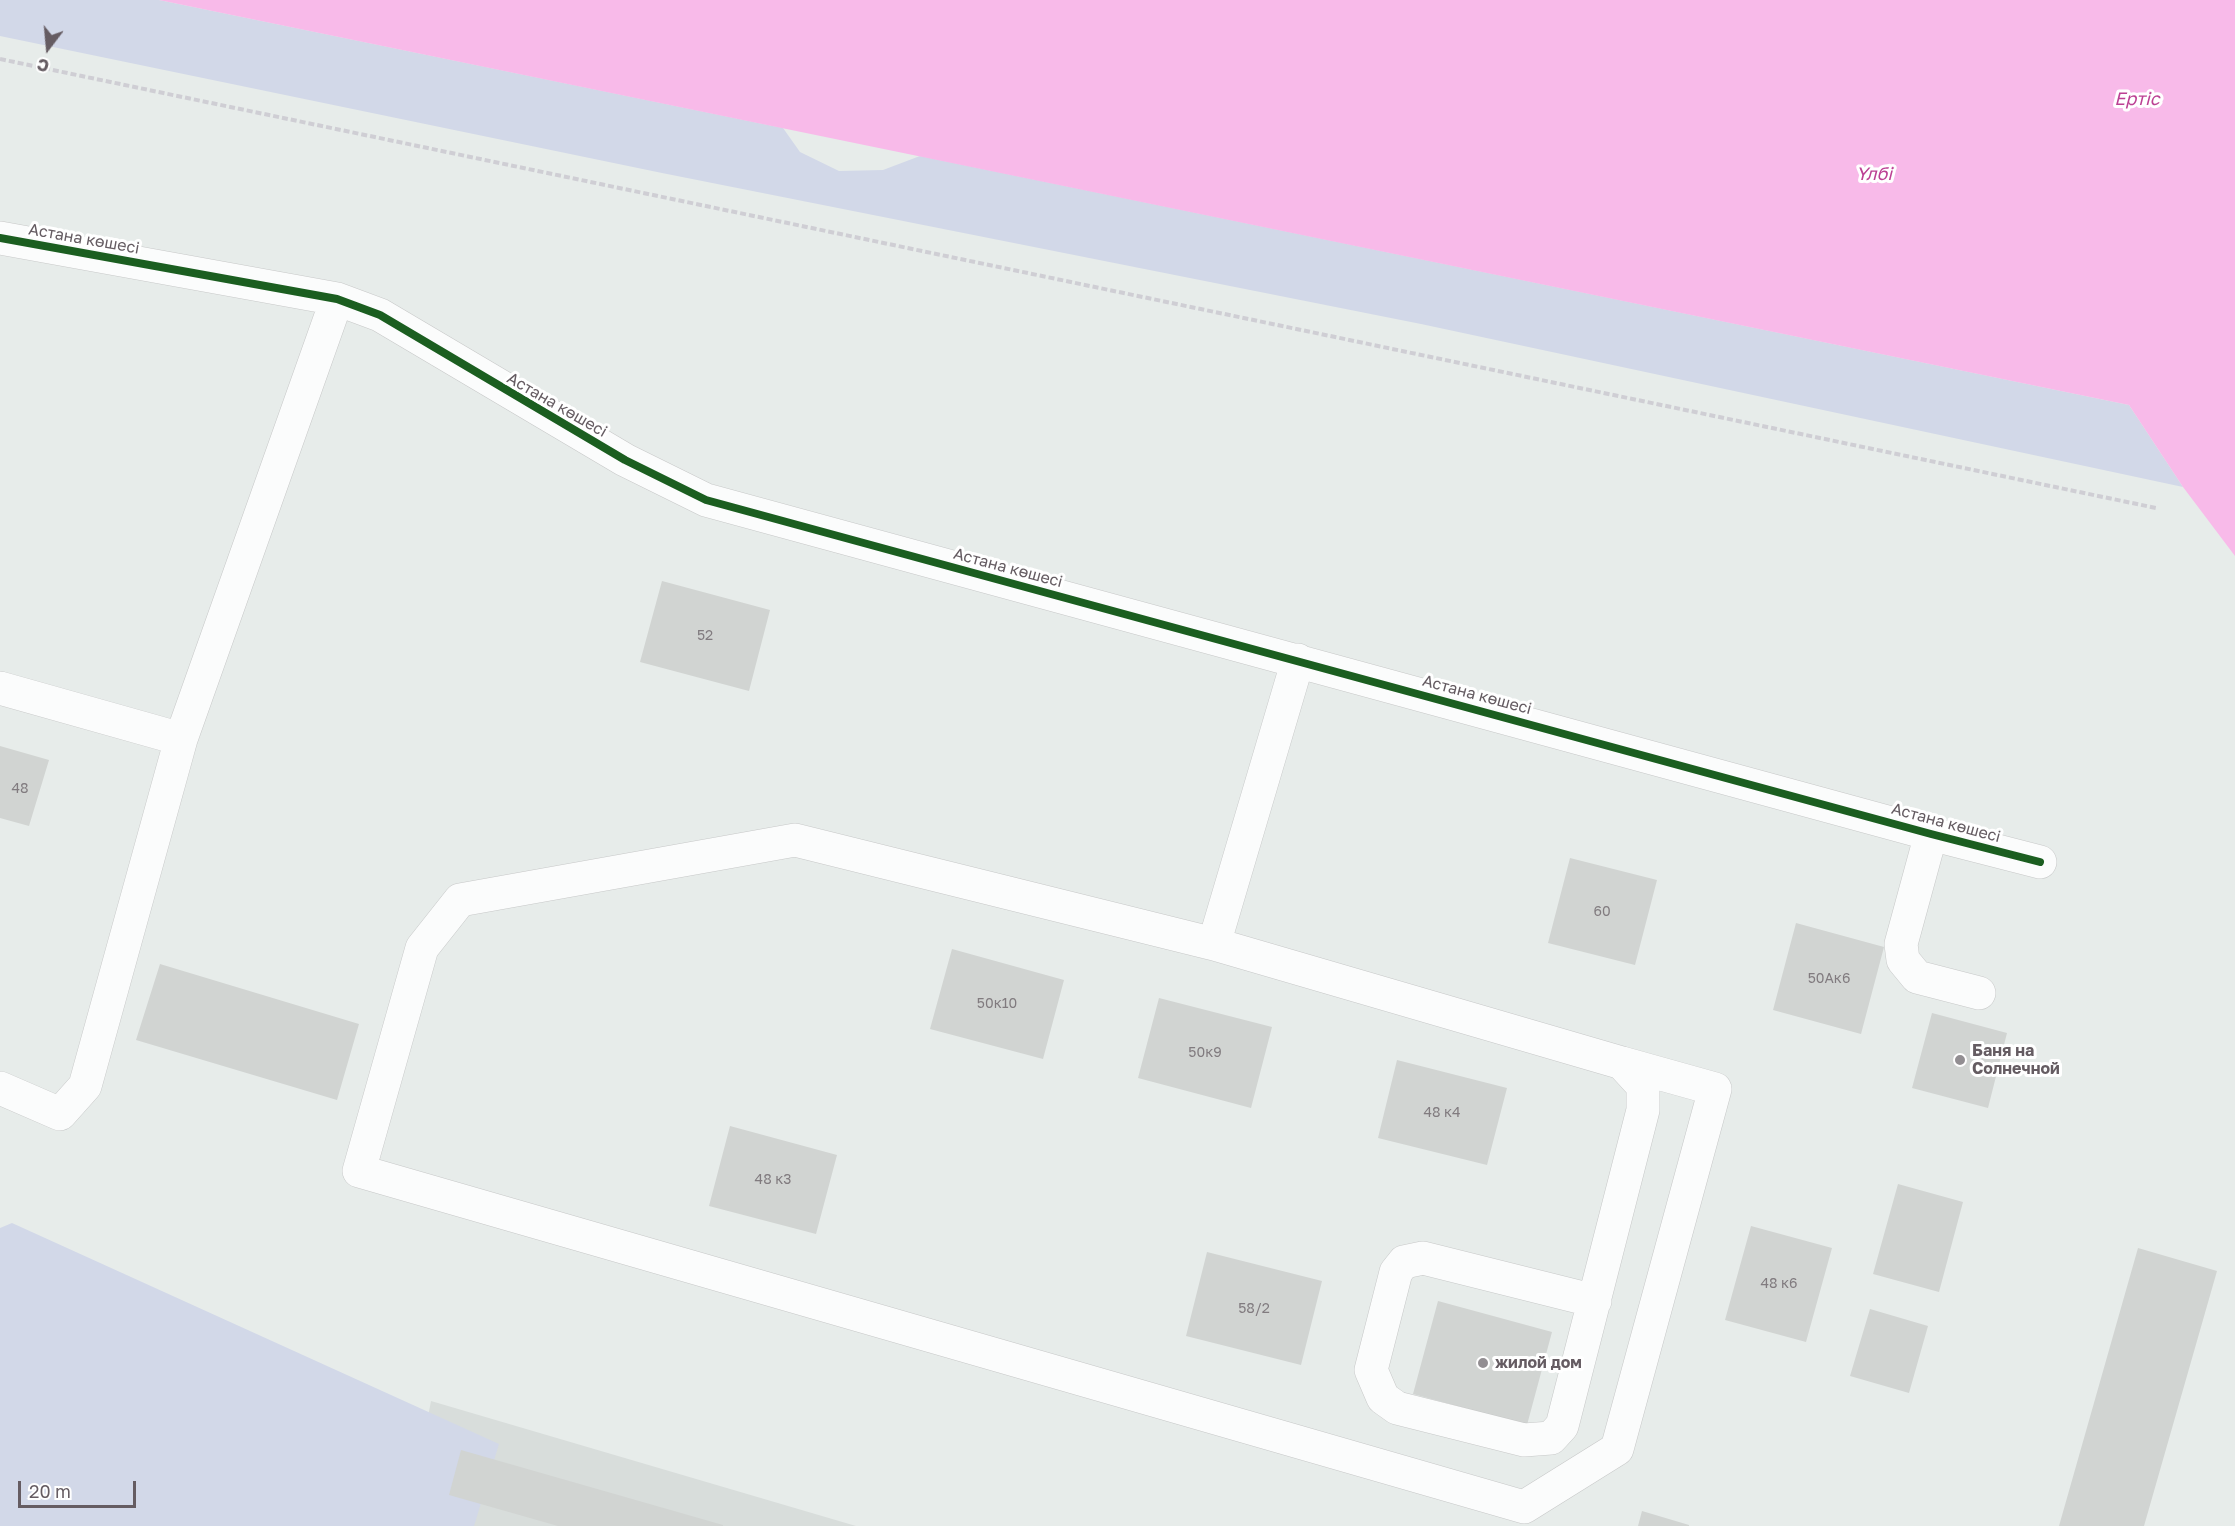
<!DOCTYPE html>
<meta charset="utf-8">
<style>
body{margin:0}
#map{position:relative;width:2235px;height:1526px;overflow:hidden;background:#e7ecea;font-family:"Golos Text",sans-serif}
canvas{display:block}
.north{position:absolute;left:18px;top:18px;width:60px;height:60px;-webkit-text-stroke:4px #fff;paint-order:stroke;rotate:196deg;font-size:16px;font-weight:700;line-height:24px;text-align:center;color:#655c62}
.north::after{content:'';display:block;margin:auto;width:21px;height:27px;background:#655c62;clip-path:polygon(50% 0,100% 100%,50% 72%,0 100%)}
.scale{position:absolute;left:18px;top:1481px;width:118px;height:27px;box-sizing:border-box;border:3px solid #655c62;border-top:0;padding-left:8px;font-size:18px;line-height:21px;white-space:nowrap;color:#655c62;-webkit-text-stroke:4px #fff;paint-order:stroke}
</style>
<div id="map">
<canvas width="2235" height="1526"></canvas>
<div class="north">С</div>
<div class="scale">20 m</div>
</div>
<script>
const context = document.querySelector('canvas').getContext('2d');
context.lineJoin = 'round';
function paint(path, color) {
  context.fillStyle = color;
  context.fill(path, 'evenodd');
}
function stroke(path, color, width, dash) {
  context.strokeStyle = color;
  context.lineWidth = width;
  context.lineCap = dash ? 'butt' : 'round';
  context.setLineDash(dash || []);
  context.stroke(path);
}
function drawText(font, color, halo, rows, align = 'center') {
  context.font = font + ' "Golos Text",sans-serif';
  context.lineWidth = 6;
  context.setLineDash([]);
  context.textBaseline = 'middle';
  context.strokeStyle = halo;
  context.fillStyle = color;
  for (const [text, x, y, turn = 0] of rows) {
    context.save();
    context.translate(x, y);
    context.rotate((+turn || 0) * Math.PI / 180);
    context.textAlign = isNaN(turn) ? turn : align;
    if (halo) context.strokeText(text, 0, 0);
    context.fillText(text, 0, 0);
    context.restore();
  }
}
paint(new Path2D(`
 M431,1401l425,125h-449z`), '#d8dddb');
paint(new Path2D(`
 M0,0h159l624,128 17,24 39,19 44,-1 37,-14 1209,249 54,82 -762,-163 -759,-151 -662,-137z
 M12,1223l487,221 -25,82h-474v-298z`), '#d2d8e8');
paint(new Path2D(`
 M159,0h2076v556l-52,-69 -54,-82z`), '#f8bae9');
paint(new Path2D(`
 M662,581l108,29 -21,81 -109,-29z
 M0,746l49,14 -20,66 -29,-8z
 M1570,858l87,22 -22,85 -87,-22z
 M1796,923l88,24 -23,87 -88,-24z
 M952,949l112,31 -21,79 -113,-30z
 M160,964l199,60 -22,76 -201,-60z
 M1159,998l113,29 -21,81 -113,-30z
 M1932,1013l75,20 -19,75 -76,-20z
 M1397,1060l110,28 -20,77 -109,-27z
 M730,1126l107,29 -21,79 -107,-28z
 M1898,1184l65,18 -24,90 -66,-18z
 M1751,1226l81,22 -26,94 -81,-22z
 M2138,1248l79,23 -73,255h-85z
 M1207,1252l115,29 -21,84 -115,-29z
 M1438,1301l114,31 -25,93 -114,-31z
 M1870,1309l58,17 -19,67 -59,-17z
 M461,1450l262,75v1h-165l-109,-31z
 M1642,1511l47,14v1h-51z`), '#d1d4d2');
const minor = new Path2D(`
 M0,238l337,61 43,16 245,145 81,40 1225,334 109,28
 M0,688l181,51
 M1931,834l-30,110 2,16 14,17 62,16
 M1214,944l84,-284
 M0,1088l60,26 25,-28 96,-347 156,-440
 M1595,1301l-172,-43 -19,4 -8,10 -25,98 12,28 14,10 127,32 27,-2 11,-12 81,-316v-24l-21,-23 -408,-119 -419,-104 -335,60 -38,48 -63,223 1165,336 93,-58 98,-360 -93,-26`);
stroke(minor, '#c7c8c8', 34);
stroke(new Path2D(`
 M0,59l2156,449`), '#cfced4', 4, [6, 3]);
stroke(minor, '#fbfcfc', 33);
stroke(new Path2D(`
 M0,238l337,61 43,16 245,145 81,40 1225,334 109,28`), '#1b5e20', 8);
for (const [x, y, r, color] of [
 [1960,1060,6,"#928e92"],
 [1483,1363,6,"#928e92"]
]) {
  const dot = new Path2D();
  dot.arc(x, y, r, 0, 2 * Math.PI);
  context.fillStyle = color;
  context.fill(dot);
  stroke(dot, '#fff', 2);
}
drawText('14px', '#817b7f', null, [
 ["52",705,636],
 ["48",20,789],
 ["60",1602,912],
 ["50Ак6",1829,979],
 ["50к10",997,1004],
 ["50к9",1205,1053],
 ["48 к4",1442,1113],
 ["48 к3",773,1180],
 ["48 к6",1779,1284],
 ["58/2",1254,1309]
]);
drawText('16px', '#655c62', '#fff', [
 ["Астана көшесі",84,239,10],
 ["Астана көшесі",557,405,30],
 ["Астана көшесі",1008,568,15],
 ["Астана көшесі",1477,695,15],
 ["Астана көшесі",1946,823,15]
]);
drawText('bold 16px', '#655c62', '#fff', [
 ["Баня на",1972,1051],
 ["Солнечной",1972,1069],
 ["жилой дом",1495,1363]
], 'left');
drawText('italic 18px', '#bc4194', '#fff', [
 ["Ертіс",2137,99],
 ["Үлбі",1874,174]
]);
</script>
